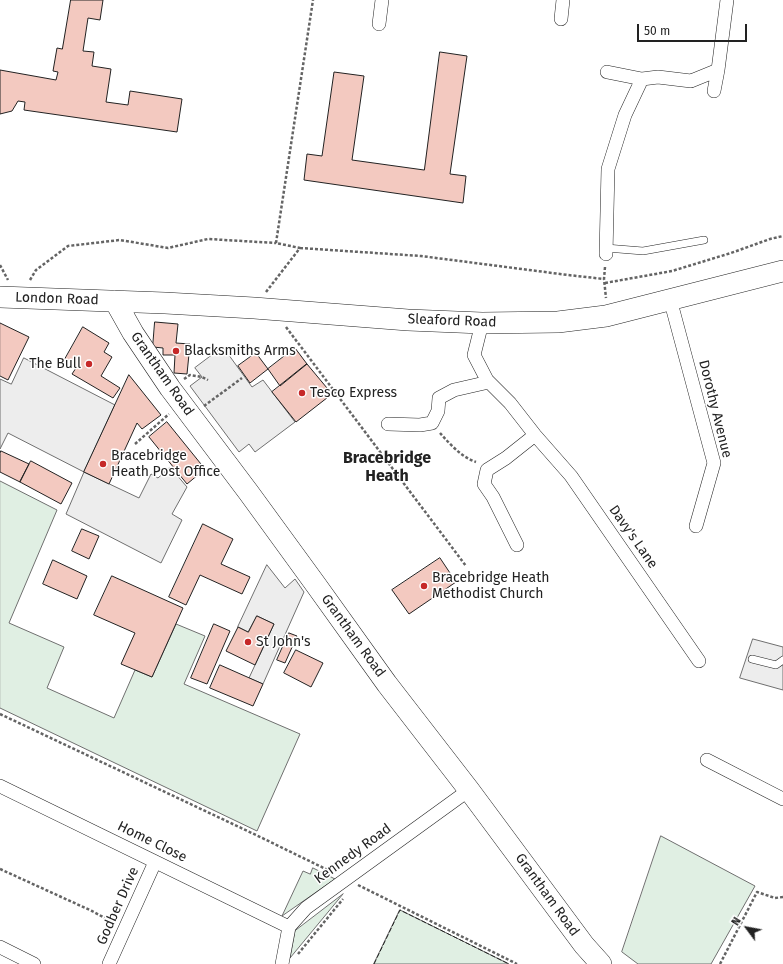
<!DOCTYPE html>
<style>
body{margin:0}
#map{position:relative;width:783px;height:964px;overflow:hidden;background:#fff;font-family:"Fira Sans",sans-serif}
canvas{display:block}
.north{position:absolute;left:727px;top:908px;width:40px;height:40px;-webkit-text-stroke:3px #fff;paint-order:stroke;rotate:302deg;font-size:11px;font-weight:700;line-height:16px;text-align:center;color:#222}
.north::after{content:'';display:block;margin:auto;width:14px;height:18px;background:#222;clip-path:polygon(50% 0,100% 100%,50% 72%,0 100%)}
.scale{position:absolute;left:637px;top:24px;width:110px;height:18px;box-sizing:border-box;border:2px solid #222;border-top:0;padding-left:5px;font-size:12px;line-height:14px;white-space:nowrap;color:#222;-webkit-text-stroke:3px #fff;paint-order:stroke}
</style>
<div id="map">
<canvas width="783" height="964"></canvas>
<div class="north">N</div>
<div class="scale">50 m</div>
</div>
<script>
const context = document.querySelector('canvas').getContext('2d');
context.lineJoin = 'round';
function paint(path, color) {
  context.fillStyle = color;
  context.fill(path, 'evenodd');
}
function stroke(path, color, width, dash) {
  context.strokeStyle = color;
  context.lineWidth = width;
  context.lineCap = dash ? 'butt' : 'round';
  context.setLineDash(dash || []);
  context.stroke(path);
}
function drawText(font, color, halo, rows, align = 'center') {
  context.font = font + ' "Fira Sans",sans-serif';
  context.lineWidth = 3;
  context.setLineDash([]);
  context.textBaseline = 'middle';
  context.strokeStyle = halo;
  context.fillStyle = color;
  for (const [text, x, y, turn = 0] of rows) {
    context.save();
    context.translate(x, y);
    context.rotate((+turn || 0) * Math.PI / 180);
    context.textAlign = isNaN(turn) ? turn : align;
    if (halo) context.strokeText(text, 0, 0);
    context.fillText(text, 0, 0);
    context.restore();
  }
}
const green = new Path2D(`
 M0,481l57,29 -48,113 55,24 -17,41 67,30 21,-48 17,7 24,-53 29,12 -21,48 116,50 -43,97 -257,-123z
 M661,836l94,50 -44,78h-73l-16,-12z
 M313,868l22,11 -53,37 21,-45 7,3z
 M343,894l-53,64 5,-27z
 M400,910l109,54h-135z`);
paint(green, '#e0efe3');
stroke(green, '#6f6f6f', 1);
const parking = new Path2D(`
 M223,347l29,40 11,-7 32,42 -40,30 -6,-8 -10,8 -49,-66 12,-9 -7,-9z
 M24,358l91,47 -31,67 55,26 12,-24 7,4 12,-11 17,20 -15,27 10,6 -21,43 -95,-49 18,-42 -76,-39 -8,16v-70l11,5z
 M267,565l18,23 10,-9 9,13 -41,92 -14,-6 25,-54 -17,-8 -9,16 -10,-5z
 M753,639l30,8v43l-43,-12z`);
paint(parking, '#ededed');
stroke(parking, '#6f6f6f', 1);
const building = new Path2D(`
 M71,0h32l-3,20 -12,-2 -5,33 11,1 -2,14 19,3 -5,33 22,3 2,-14 52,8 -5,33 -153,-22 1,-8 -7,-1 -6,10 -12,3v-44l56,10 2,-8 -5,-1 4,-23 5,1z
 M440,52l27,4 -17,118 16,2 -3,27 -159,-23 3,-26 15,2 12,-84 30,4 -12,84 72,10z
 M155,322l23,2 -2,19 14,1 -3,30 -13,-1 1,-18h-12v-7l-10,-1z
 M0,323l29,14 -21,43 -8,-4z
 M83,327l26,16 -5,9 8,5 -11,19 19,12 -7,10 -41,-24 4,-6 -12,-7z
 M295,348l12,16 -27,22 -12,-17z
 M256,353l12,16 -18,14 -12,-17z
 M307,364l25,30 -36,28 -24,-30z
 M129,375l32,40 -19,14 -5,-6 -28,61 -25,-12z
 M167,422l38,47 -18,15 -38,-47z
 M1,451l28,13 -9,18 -20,-10v-18z
 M31,461l41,22 -11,21 -41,-22z
 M203,524l30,15 -12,25 29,13 -8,17 -42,-19 -14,30 -17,-8z
 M82,529l17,7 -10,23 -17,-8z
 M440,558l16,24 -47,32 -17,-24z
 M53,560l34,16 -10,23 -34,-15z
 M112,576l71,32 -31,69 -31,-13 14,-31 -41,-18z
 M257,616l17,8 -19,41 -29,-14 12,-24 10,5z
 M214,624l16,7 -23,53 -16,-6z
 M289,633l8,3 -12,27 -8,-3z
 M296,650l27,13 -12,24 -27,-14z
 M220,665l43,19 -10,22 -43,-18z`);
paint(building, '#f3c9c0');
stroke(building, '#222', 1);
const service = new Path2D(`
 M606,248l37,3 61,-11
 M752,659l24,6 7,-5`);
const minor = new Path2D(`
 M561,19l2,-19
 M379,24l3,-24
 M607,72l35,7 16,-2 33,4 27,-11
 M714,91l4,-21 9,-70
 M606,254l2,-85 17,-54 17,-36
 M670,299l44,164 -18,63
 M482,323l-8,32 13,25 23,23 25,32 36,41 128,185
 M388,424l32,1 12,-2 6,-12 1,-13 15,-8 35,-8
 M517,545l-24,-48 -9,-13 3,-14 19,-12 29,-23
 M707,760l76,39
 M0,786l289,141
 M0,947l34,17
 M109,964l46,-102
 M282,964l7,-37 17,-19 163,-118`);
const primary = new Path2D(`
 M0,297l165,6 89,5 154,12 74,3 76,-1 48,-6 177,-45
 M115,301l18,32 37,55 79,105 67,92 71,99 82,106 115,155 17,19`);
stroke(service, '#222', 8);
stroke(minor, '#222', 14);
stroke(primary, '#222', 22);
stroke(new Path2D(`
 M300,248l121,8 147,19 36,4
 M0,265l8,15
 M605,267l-1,12 2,19
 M30,280l6,-10 32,-24 52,-6 48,8 40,-9 68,4
 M605,283l67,-12 59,-18 39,-14 13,-3
 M266,292l34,-44 -24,-5 37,-243
 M286,327l180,239
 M184,379l6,-4 12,2 6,3
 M204,406l38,-28
 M440,433c10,11 21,24 36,29
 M135,444l34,-30
 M0,714l256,121 76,37
 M0,869l92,42 22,12
 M358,885l159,79
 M298,954l45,-55
 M720,964l37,-72 18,6 8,-1`), '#646464', 2.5, [3, 2]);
stroke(service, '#fff', 7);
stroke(minor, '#fff', 13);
stroke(primary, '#fff', 21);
stroke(new Path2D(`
 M374,964l26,-54 109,54`), '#222', 1, [5, 2]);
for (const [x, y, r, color] of [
 [176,351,4,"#c62828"],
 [89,364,4,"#c62828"],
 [302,393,4,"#c62828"],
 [103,464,4,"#c62828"],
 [424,586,4,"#c62828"],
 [248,642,4,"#c62828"]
]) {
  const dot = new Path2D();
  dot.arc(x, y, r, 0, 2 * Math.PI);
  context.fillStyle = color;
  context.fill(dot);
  stroke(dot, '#fff', 1.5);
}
drawText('14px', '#222', '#fff', [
 ["London Road",57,299,2],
 ["Sleaford Road",452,321,2],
 ["Grantham Road",162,374,55],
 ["Dorothy Avenue",715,409,76],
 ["Davy's Lane",633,537,55],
 ["Grantham Road",353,636,54],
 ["Home Close",152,842,26],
 ["Kennedy Road",353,854,-36],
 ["Grantham Road",547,895,54],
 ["Godber Drive",118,906,-66]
]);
drawText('14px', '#222', '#fff', [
 ["Blacksmiths Arms",184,351],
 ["The Bull",81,364,"right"],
 ["Tesco Express",310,393],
 ["Bracebridge",111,456],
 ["Heath Post Office",111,472],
 ["Bracebridge Heath",432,578],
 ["Methodist Church",432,594],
 ["St John's",256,642]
], 'left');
drawText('bold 16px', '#222', '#fff', [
 ["Bracebridge",387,459],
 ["Heath",387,477]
]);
</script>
